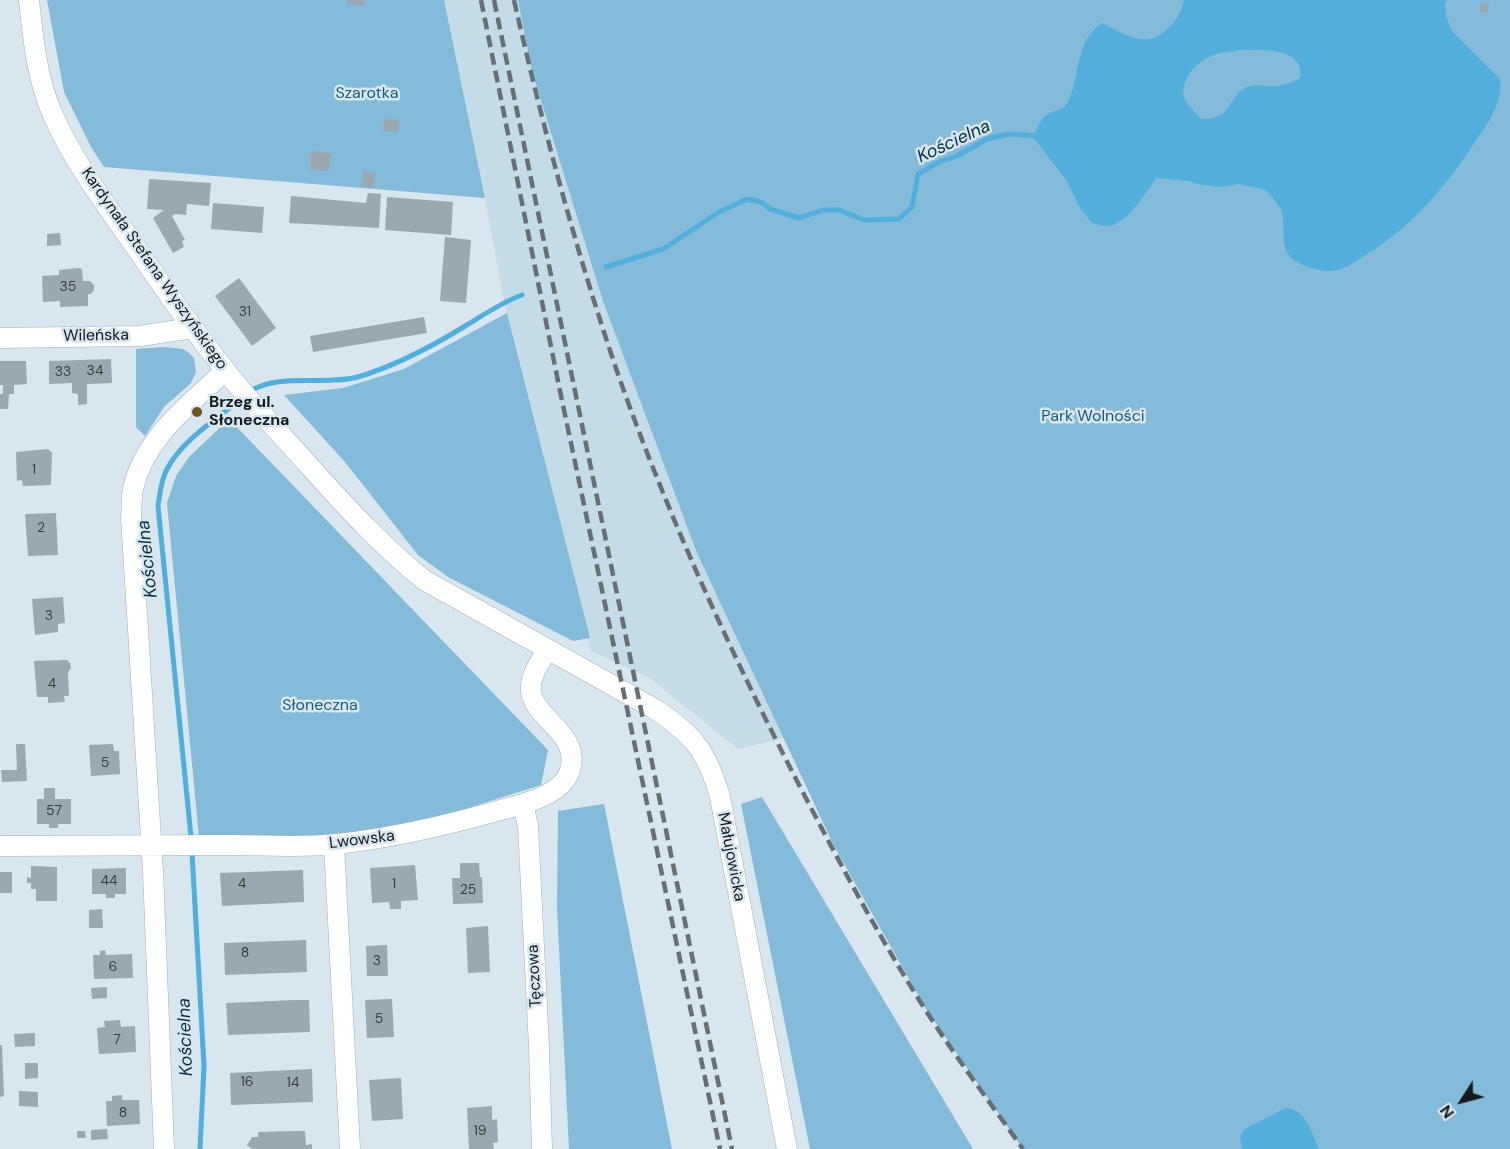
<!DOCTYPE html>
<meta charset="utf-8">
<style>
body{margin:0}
#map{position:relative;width:1510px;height:1149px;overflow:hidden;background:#d7e6ef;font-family:"DM Sans",sans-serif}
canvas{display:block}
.north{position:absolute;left:1432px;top:1071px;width:60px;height:60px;-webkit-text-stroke:4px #d7e6ef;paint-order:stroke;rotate:234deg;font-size:16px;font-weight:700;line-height:24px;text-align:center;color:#141a1d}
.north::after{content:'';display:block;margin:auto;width:21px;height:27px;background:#141a1d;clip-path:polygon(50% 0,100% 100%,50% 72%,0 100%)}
</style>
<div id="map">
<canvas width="1510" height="1149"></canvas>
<div class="north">N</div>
</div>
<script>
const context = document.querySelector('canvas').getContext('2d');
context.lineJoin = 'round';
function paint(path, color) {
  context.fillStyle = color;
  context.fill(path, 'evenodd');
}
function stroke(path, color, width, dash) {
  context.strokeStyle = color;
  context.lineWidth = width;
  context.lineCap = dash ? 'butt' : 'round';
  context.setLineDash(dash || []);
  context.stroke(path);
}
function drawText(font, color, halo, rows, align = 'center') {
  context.font = font + ' "DM Sans",sans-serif';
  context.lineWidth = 5;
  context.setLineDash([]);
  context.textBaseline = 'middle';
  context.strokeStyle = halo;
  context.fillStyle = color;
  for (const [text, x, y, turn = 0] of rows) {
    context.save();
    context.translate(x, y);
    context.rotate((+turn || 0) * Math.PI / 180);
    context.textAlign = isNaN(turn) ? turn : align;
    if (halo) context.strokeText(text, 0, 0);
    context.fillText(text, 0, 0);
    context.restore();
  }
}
paint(new Path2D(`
 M444,0h109l252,733 -67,16 -90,-72 -57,-26 -89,-360 -17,-93z`), '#c4dbe8');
paint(new Path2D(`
 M47,0h397l41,198 -381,-31 -13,-20 -27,-55z
 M518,0h992v1149h-487l-97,-140 -92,-163 -137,-293 -94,-252 -71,-230z
 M507,313l83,325 -17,3 -125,-64 -30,-22 -73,-93 -61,-67 59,-7 61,-19z
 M165,347l18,2 6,4 5,5 2,14 -5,11 -27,24 -19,29 -9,-9v-78z
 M229,419l319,331 -7,35 -130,41 -74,13 -138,-2 -32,-334 9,-27 13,-19z
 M762,797l211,352h-163l-69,-345z
 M604,804l68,345h-103l-12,-241 1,-97z`), '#83bbd8');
paint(new Path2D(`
 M1184,0h263l-2,4 1,11 5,15 49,49c3,26 -14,46 -27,66 -28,42 -60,80 -104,108 -10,6 -20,14 -32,17 -12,3 -29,-2 -40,-8 -19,-11 -11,-32 -15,-50 -2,-7 -11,-16 -16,-22l-27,-6 -20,3 -22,-3 -7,-3 -34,-3c-8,13 -30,45 -46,48 -5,1 -13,-2 -18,-3l-12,-15 -13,-27 -34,-44c3,-6 7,-16 11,-20 10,-9 19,-3 26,-19 10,-26 6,-57 32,-75 21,10 42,26 62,9 12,-10 17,-18 20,-32zM1239,50c21,0 66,-4 61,28 -10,6 -20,9 -31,8 -6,0 -14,-1 -19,0 -23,7 -15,34 -48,33 -6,-6 -15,-13 -18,-22 -4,-17 12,-35 27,-41 8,-4 19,-4 28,-6z
 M1286,1108c20,1 26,26 33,41h-77l-2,-13 5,-7z`), '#52afdc');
stroke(new Path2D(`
 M606,267l57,-18 56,-37 28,-13 14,3 9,7 29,9 24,-8h16l25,10 35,-1 13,-12 6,-33 21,-12 18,-6 30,-17 22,-5 30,2
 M249,392c29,-20 75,-6 109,-15 37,-11 71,-29 104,-49 20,-12 38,-25 60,-33
 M191,837l-33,-331c2,-13 3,-26 9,-37 16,-30 50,-50 75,-71
 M192,852l12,214 -4,83`), '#52afdc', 5);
paint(new Path2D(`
 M348,0h17l-1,6 -17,-2z
 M1479 8a5 5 0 1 1 10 0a5 5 0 1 1-10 0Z
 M384,119l15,1 -1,12 -15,-1z
 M311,151l20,2 -2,18 -19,-2z
 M363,171l12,2 -2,15 -11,-1z
 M149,179l62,4 -2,23 -22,-2 -1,11 -11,-1 -3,2 13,24 -3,1 2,6 -11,6 -20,-35 11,-8 -17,-1z
 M368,193l13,1 -2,34 -90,-5 2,-27 75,7z
 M387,197l66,5 -2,33 -66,-5z
 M213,203l51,4 -2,26 -51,-4z
 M60,233l1,12 -14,1v-12z
 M445,237l26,3 -5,63 -26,-2z
 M78,268l4,1 1,12h7l4,4v5l-3,4h-3v12l-28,1v-6l-17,1 -1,-26 17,-1v-5z
 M239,278l37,50 -24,18 -37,-50z
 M424,317l3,16 -114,19 -3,-16z
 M111,359l1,24 -25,1v20l-9,1v-11l-6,-1v-10l-23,1v-23z
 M0,361h26l1,23 -13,1v9h-5l-1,15h-8v-15h3v-9h-3z
 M48,449l4,4 -1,32 -28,1 -1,-6 -5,1 -1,-29z
 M56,513l2,42 -30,1 -3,-42z
 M63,597l2,26 -7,1v8l-23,3 -3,-36z
 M67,660l3,3 1,5 -3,4 1,24h-5l1,6 -17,1v-6h-11l-3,-36z
 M16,744h9l2,37 -25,1 -1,-12h16z
 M113,744l1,7h5l1,23 -29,2 -2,-31z
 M44,788h11v11h16v25h-13v4h-9v-4h-12v-25h7z
 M460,863h19l1,14h2l1,26 -30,1 -1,-26h8z
 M415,865l3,35 -17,1v8h-11l-1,-7 -17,1 -2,-35z
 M31,866l26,1v34h-21v-12h-5v-6h-4v-6l4,1z
 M126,868v26h-11v4h-9v-4h-14v-25z
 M303,870l1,32 -82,4 -2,-33z
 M0,872h12v21h-12z
 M102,909l1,19h-14v-18z
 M488,926l2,46 -22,1 -2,-45z
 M306,940l1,32 -82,3 -1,-32z
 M387,945l1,31h-21l-1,-30z
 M105,950l1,5 26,-1 1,24 -39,1 -1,-24h7v-4z
 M107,987v11l-15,1 -1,-11z
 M392,999l2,38 -27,1 -2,-38z
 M295,1000h14l1,32 -82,3 -2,-32z
 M120,1020l1,7 14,-1 1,26 -37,2 -2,-26 8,-1 -1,-6z
 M35,1033v13l-20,1 -1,-13z
 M0,1045h2l2,51 -4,1z
 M25,1063h13v15l-13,1z
 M312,1069l1,33 -82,3 -1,-32z
 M401,1078l2,41 -31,2 -3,-41z
 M19,1091l19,1v15l-19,-1z
 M122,1095v5h17l1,24 -33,2 -1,-25h6v-5z
 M492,1106v14l5,-1 1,23 -5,1 1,6h-25l-2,-41z
 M107,1129l1,10 -17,1v-10z
 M77,1131h8l1,7h-9z
 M292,1131h13l1,14 6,-1v5h-60l-5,-4 5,-8h6v-5z`), '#9aa9b1');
const minor = new Path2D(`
 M29,0c4,38 8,80 24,115 21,48 54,91 84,134 28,41 57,82 88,121 27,35 58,66 87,99 35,39 71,78 112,111l229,128c40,26 54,43 67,89l67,352
 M0,338l140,-2 52,-8
 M523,804l5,22 11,221 3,102
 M334,845l16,304
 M0,846c76,0 152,-1 228,-1 36,0 73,3 109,-1 55,-6 107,-18 160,-33 22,-6 66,-15 73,-41 11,-35 -34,-50 -39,-78 -2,-15 9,-30 16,-42
 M164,1149l-11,-278 -22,-354c1,-9 0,-19 2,-28 11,-51 56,-84 92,-118`);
stroke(minor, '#a1b0b9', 21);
stroke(minor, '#fff', 20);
stroke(new Path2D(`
 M481,0l79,391 160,758
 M494,0l238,1149
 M514,0c29,128 63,255 106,380 49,138 110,271 177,401 41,79 83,158 131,233 30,46 63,90 95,135`), '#656f75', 4.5, [12, 6]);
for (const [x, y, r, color] of [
 [197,412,6,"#6c5424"]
]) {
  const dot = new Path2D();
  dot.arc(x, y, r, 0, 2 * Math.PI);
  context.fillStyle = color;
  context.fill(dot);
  stroke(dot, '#d7e6ef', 2);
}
drawText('14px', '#363e42', null, [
 ["35",68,287],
 ["31",245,312],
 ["34",95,371],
 ["33",63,372],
 ["1",34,470],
 ["2",41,528],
 ["3",49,616],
 ["4",52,684],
 ["5",105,763],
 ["57",54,811],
 ["44",109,881],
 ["4",242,884],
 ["1",394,884],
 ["25",468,890],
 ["8",245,953],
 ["3",377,961],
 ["6",113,967],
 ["5",379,1019],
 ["7",117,1040],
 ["16",247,1082],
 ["14",293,1083],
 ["8",123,1113],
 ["19",480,1131]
]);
drawText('16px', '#135b7a', '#d7e6ef', [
 ["Szarotka",367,94],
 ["Park Wolności",1093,417],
 ["Słoneczna",320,706]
]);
drawText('16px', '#141a1d', '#d7e6ef', [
 ["Kardynała Stefana Wyszyńskiego",154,269,55],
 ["Wileńska",96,336,-1],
 ["Lwowska",362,840,-7],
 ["Małujowicka",731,857,79],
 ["Tęczowa",535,976,-93]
]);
drawText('bold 16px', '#141a1d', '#d7e6ef', [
 ["Brzeg ul.",209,403],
 ["Słoneczna",209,421]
], 'left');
drawText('italic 18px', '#063144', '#d7e6ef', [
 ["Kościelna",954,142,-25],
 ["Kościelna",148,559,-96],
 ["Kościelna",186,1037,-92]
]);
</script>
